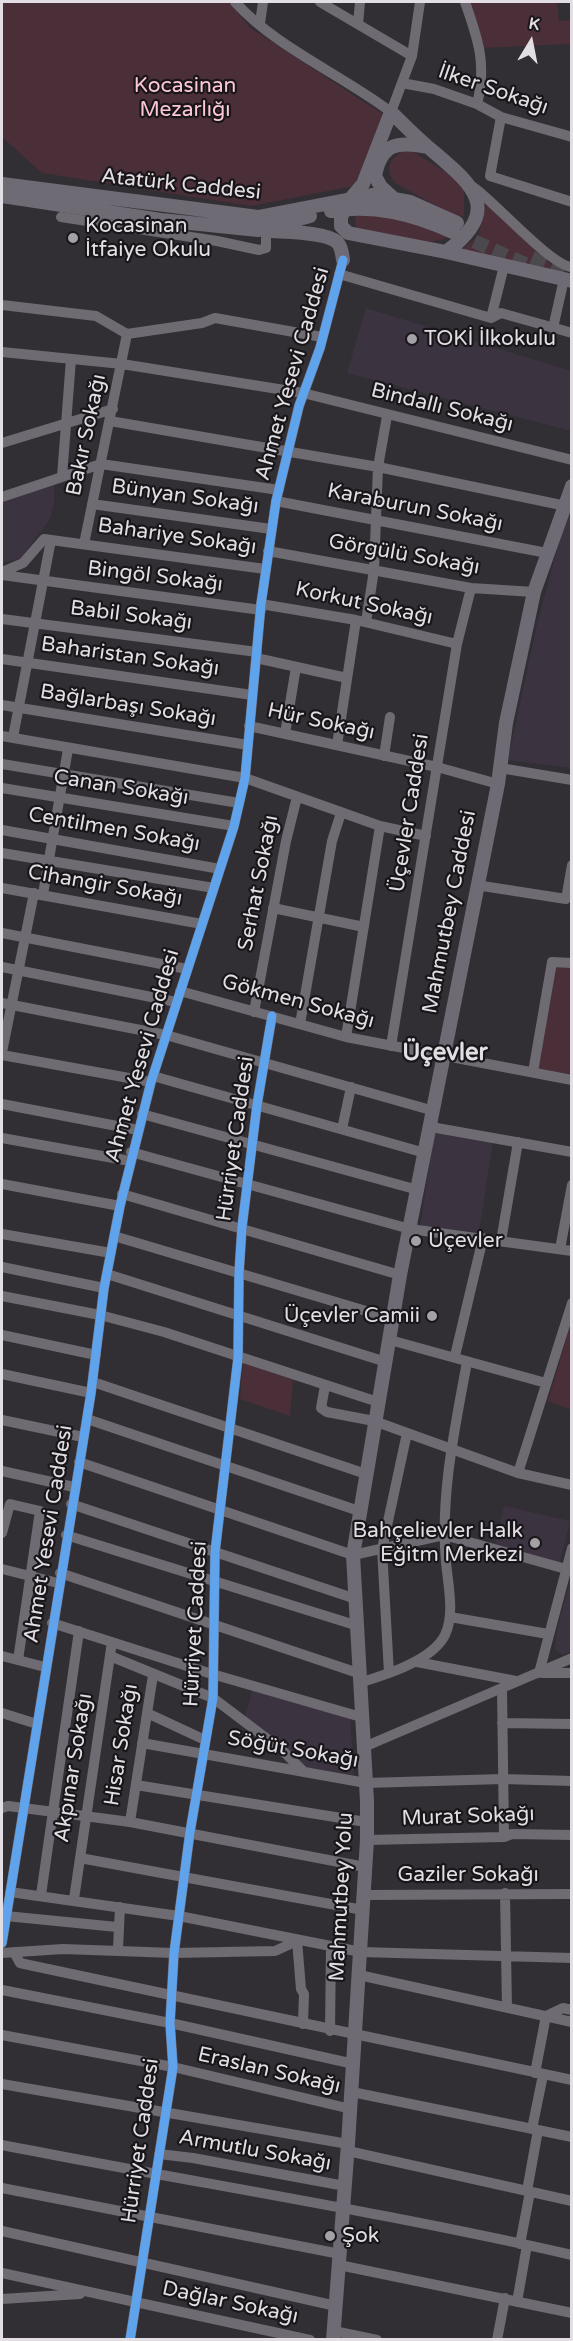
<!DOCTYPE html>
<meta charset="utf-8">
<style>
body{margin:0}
#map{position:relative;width:573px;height:2341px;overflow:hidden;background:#322f34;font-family:"Varela Round",sans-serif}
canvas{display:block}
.frame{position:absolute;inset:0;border:3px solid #e2dee4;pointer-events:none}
.north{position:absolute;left:501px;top:12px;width:60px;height:60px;-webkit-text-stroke:4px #19161a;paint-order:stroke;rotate:10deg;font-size:16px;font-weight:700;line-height:24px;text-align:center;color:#e2dee4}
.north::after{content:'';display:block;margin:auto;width:21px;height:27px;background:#e2dee4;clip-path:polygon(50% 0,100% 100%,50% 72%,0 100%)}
</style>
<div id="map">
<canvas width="573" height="2341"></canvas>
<div class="frame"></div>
<div class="north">K</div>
</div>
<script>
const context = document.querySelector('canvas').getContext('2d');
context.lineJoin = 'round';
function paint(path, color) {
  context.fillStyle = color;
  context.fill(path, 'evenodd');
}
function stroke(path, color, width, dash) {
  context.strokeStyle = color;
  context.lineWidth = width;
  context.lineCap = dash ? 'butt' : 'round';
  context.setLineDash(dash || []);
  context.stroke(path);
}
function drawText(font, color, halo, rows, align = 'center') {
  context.font = font + ' "Varela Round",sans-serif';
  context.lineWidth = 4.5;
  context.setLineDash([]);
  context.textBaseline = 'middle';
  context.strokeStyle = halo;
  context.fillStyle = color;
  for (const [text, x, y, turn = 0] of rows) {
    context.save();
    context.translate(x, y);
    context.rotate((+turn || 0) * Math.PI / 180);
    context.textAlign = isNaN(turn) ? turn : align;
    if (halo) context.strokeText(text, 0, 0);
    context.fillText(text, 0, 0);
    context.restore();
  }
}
paint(new Path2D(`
 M366,308l205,63v60l-224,-58z
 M54,483v21l-4,15 -29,39 -19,5v-60z
 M571,498v270l-63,-8 29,-135z
 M435,1131l58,10 -14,91 -59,-5z
 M504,1506l66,15 -10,42 -66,-16z
 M571,1577v74l-8,4 -8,-5 2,-21z
 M253,1688l97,27 4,60 -50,-8 -59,-50z`), '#3c3341');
paint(new Path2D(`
 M2,2h227l20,25 135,88 -30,71 -103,20 -209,-33 -40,-36z
 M469,2h88l2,19 12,-1v24l-91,4z
 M410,150l42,26 12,15v26l-3,-2 -2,3 -64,-35c-13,-16 -2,-30 15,-33z
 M487,202l74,72 -100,-24 17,-14z
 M382,214l37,8 31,15 -19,5 -75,-14 -1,-12z
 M555,964l16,2v108l-34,-5z
 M571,1323v87l-23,-9z
 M243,1362l50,18 -3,36 -50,-17z`), '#4a2e38');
stroke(new Path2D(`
 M455,233l84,37
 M532,258l40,17`), '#4c494e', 14, [14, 7]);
stroke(new Path2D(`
 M235,2c43,47 106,72 156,110l21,-56 8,-54
 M320,2l92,54
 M465,2c13,37 22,62 12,102
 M260,23l3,-21
 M358,24l2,-22
 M402,83l32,6 43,15 24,13 71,20
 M490,176l82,26
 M490,176l11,-59
 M473,187c22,15 78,79 99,80
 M61,217l156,24 42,9 7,-2v-18
 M339,274l152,44 10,-5 71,20
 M2,305l94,11 31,18 75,-11 13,-5 107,19
 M491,318l13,-52
 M553,328l11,-49
 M2,352l120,12 181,29 269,67
 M110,421l268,46 188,39
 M2,443l111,-34
 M62,477l9,-118
 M2,497l99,-33 178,26
 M276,501l271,52
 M92,504l179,25
 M84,544l43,-210
 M268,551l203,37 63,4
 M2,572l21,-9 21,-24 221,30
 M2,575l259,35
 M261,604l95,16 101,24
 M2,619l255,33
 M366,622l8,-52 4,-103 9,-51
 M256,658l91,20
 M2,659l250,36
 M2,705l246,40
 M249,726l188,41 61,17
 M285,734l11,-67
 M2,736l243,42 135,48 -34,211
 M13,737l38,-197
 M337,745l19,-125
 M384,756l6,-39
 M2,764l237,39
 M500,768l72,12
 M2,788l232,38
 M380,826l46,10
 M2,830l218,39
 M2,853l212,35
 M476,885l90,14 6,-34
 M2,888l200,36
 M43,894l25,-145
 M273,908l91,19
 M2,933l185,36
 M2,967l174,35
 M180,991l166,46 226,43
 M2,1003l164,32 268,76
 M254,1012l32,-171 11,-44
 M300,1024l32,-183 9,-28
 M391,1046l66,-402 14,-56
 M2,1052l32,-159
 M2,1055l149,27
 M533,1072l19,-110 20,1
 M153,1076l272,77
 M2,1104l136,26
 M142,1114l276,76
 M431,1127l141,25
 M342,1129l9,-42
 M2,1138l128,23
 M131,1152l279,77 162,22
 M2,1184l118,22
 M122,1194l278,81
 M2,1234l109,19
 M114,1236l279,83
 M501,1241l17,-99
 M560,1249l12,-64
 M2,1267l102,21
 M107,1274l279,88
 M2,1296l98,19 64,17 214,70
 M2,1335l94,20
 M390,1340l156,43
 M455,1356l28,-118
 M2,1374l89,19
 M93,1382l273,92
 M325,1386l-4,22 6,4 47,9 144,52 54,12
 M87,1419l272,92
 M2,1420l81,17
 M79,1462l274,93 91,-20 122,34
 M2,1471l72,16
 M518,1473l54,-170
 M71,1504l282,94
 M2,1533l8,-29 30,7 -22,149
 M66,1535l289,90
 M2,1569l56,14
 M60,1573l298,100
 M450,1617l98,17
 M52,1623l160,51 149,43
 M2,1656l43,11
 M110,1656l103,42 69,52 22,22
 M417,1662l99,19
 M389,1673l-7,-124 25,-116
 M539,1673l33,-125
 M542,1673h30
 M359,1683c26,-8 73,-22 86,-48 10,-21 3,-50 1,-73 -6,-67 9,-134 21,-200
 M502,1688l2,149
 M2,1713l35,11
 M147,1713l58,27
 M502,1723l70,1
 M142,1743l224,40 137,-4 69,2
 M364,1747l208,-89
 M136,1785l230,37
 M2,1808l6,-2 122,16 235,45
 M130,1822l23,-147
 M367,1840l137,-3 8,-3 60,1
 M80,1858l283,52
 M10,1892l169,24 182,36 211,6
 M505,1893l2,115
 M41,1895l38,-264
 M364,1895l208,-1
 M74,1899l38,-257
 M6,1916l111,11
 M297,1940l4,49 3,5 -1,30
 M2,1943l89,-550 13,-105 16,-82 31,-124 83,-256 11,-48 16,-174 15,-103 23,-95 21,-58 23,-88
 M118,1949l2,-42
 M14,1952l6,11 9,2 543,115
 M2,1953l61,-4 111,4 101,-2 22,-10
 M359,1975l213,47
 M2,1990l168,33 184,41
 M330,2031l1,-84
 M2,2035l171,32 178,42
 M535,2073l11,-57 17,-8 9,2
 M2,2084l346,60
 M352,2092l220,45
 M532,2129l11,-54
 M2,2145c189,37 381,67 570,110
 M348,2151l224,50
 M159,2154l34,4 152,28
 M2,2188l338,66
 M527,2191l11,-61
 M2,2231l334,75
 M520,2244l10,-52
 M339,2265l233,48
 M2,2273l308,67
 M2,2299l78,-5
 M517,2302l10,-57
 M334,2331l43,9
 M130,2340l43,-273 -3,-44 4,-70 16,-121 23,-134 2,-146 23,-194 1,-85 3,-46 15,-122 15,-89
 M497,2340l8,-42`), '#6e6b73', 10);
stroke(new Path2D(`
 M2,184l256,33 114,-22 38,7 47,21
 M2,196l159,24 97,10 52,-14
 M352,197l11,-13 28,-72c12,12 24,24 37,35 42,36 78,61 18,105
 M393,198l-12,-11 -6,-11c6,-33 23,-35 52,-29
 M347,208l-6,8v10l7,7 98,19 126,29
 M331,211c44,-7 82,3 122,21
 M272,231c15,1 54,1 65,11 5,5 5,12 6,18
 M333,2340l15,-196 19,-304v-39l-14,-246 47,-280 98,-491 8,-61 28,-131 38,-106`), '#6e6b75', 14);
stroke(new Path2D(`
 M2,1943l89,-550 13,-105 16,-82 31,-124 83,-256 11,-48 16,-174 15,-103 23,-95 21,-58 23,-88
 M130,2340l43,-273 -3,-44 4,-70 16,-121 23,-134 2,-146 23,-194 1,-85 3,-46 15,-122 15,-89`), '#60a3ed', 9);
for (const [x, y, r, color] of [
 [73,238,6,"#a4a1a6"],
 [412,339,6,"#a4a1a6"],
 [416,1241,6,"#a4a1a6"],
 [432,1316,6,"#a4a1a6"],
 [535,1543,6,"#a4a1a6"],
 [330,2236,6,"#a4a1a6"]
]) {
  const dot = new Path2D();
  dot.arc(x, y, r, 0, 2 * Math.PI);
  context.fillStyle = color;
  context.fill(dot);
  stroke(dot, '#19161a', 2);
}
drawText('21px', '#fdc6d6', '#19161a', [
 ["Kocasinan",185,86],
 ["Mezarlığı",185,110]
]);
drawText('21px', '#e2dee4', '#19161a', [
 ["İlker Sokağı",493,90,19],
 ["Atatürk Caddesi",181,185,6],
 ["Ahmet Yesevi Caddesi",293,374,-74],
 ["Bindallı Sokağı",442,408,14],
 ["Bakır Sokağı",87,435,-78],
 ["Bünyan Sokağı",185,497,8],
 ["Karaburun Sokağı",415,508,11],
 ["Bahariye Sokağı",177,537,8],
 ["Görgülü Sokağı",404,555,10],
 ["Bingöl Sokağı",155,577,7],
 ["Korkut Sokağı",364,604,12],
 ["Babil Sokağı",131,616,7],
 ["Baharistan Sokağı",130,657,8],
 ["Bağlarbaşı Sokağı",128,706,9],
 ["Hür Sokağı",321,722,12],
 ["Canan Sokağı",121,788,9],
 ["Üçevler Caddesi",410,813,-81],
 ["Centilmen Sokağı",114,830,10],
 ["Serhat Sokağı",259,883,-79],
 ["Cihangir Sokağı",105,886,10],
 ["Mahmutbey Caddesi",450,912,-79],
 ["Gökmen Sokağı",298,1002,15],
 ["Ahmet Yesevi Caddesi",143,1056,-74],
 ["Hürriyet Caddesi",236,1139,-82],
 ["Ahmet Yesevi Caddesi",49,1534,-81],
 ["Hürriyet Caddesi",196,1624,-87],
 ["Hisar Sokağı",122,1745,-81],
 ["Söğüt Sokağı",293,1750,10],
 ["Akpınar Sokağı",74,1768,-81],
 ["Murat Sokağı",468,1817,-2],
 ["Gaziler Sokağı",468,1875],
 ["Mahmutbey Yolu",342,1897,-87],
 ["Eraslan Sokağı",269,2071,13],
 ["Hürriyet Caddesi",141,2141,-82],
 ["Armutlu Sokağı",255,2151,10],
 ["Dağlar Sokağı",230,2303,12]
]);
drawText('21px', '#e2dee4', '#19161a', [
 ["Kocasinan",85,226],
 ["İtfaiye Okulu",85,250],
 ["TOKİ İlkokulu",424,339],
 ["Üçevler",428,1241],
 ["Üçevler Camii",420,1316,"right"],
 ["Bahçelievler Halk",523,1531,"right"],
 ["Eğitm Merkezi",523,1555,"right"],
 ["Şok",342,2236]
], 'left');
drawText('bold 24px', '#e2dee4', '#19161a', [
 ["Üçevler",445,1054]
]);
</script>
